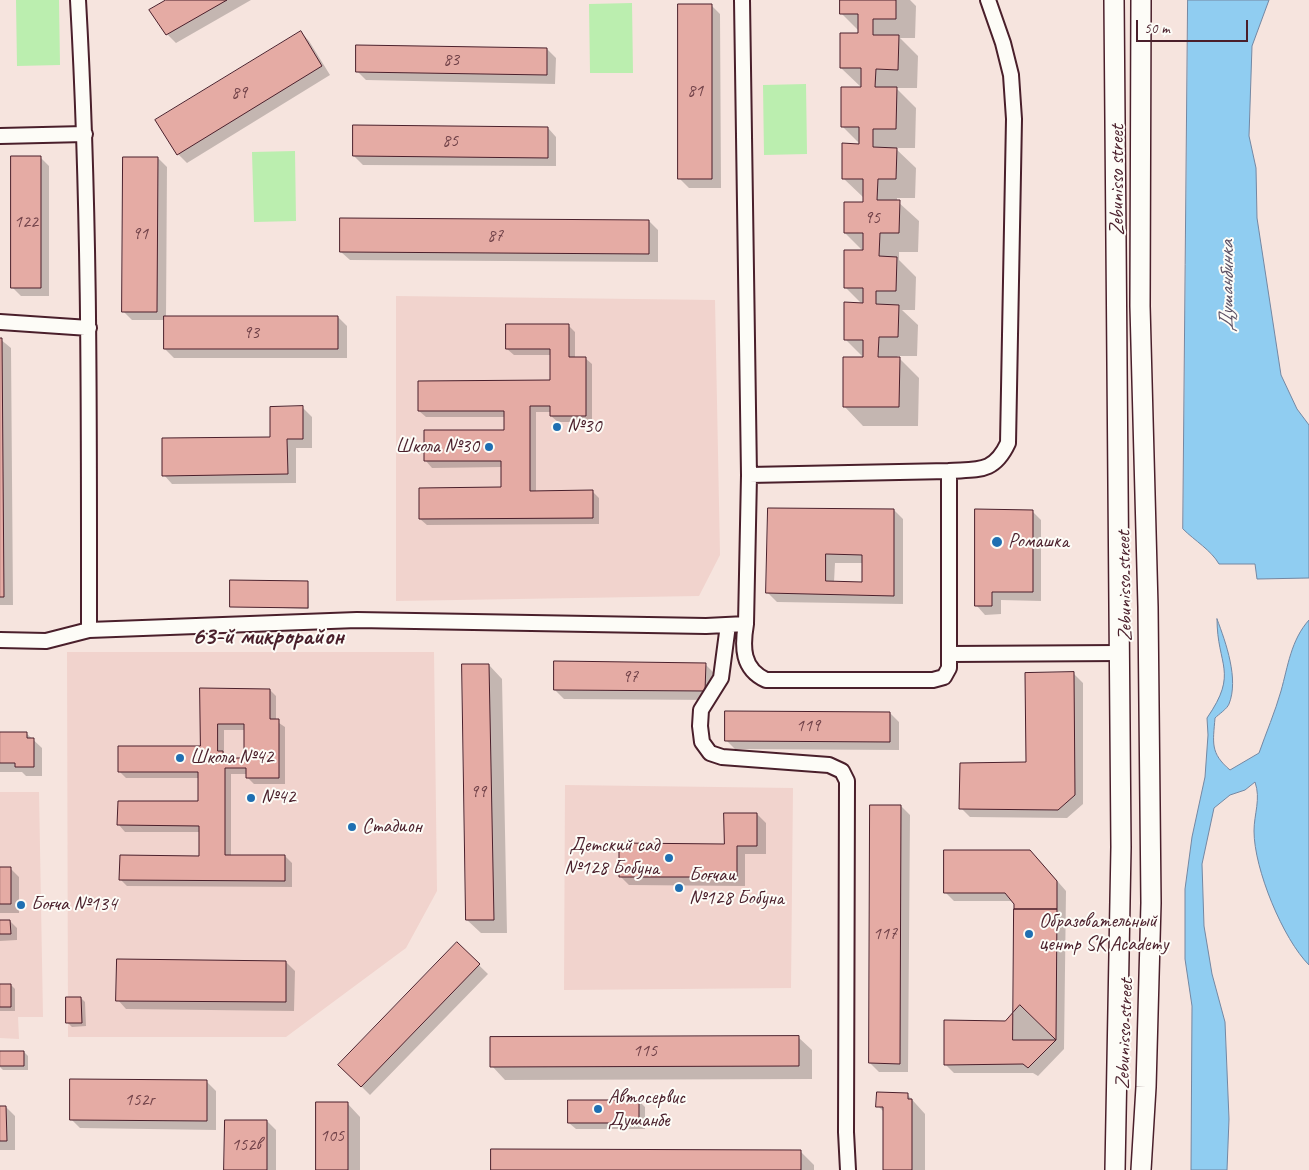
<!DOCTYPE html>
<meta charset="utf-8">
<style>
body{margin:0}
#map{position:relative;width:1309px;height:1170px;overflow:hidden;background:#f6e4de;font-family:Caveat,sans-serif}
canvas{display:block}
.scale{position:absolute;left:1136px;top:20px;width:112px;height:22px;box-sizing:border-box;border:2px solid #4a1f2b;border-top:0;padding-left:6px;font-size:15px;line-height:18px;white-space:nowrap;color:#4a1f2b;-webkit-text-stroke:4px #fdfcf7;paint-order:stroke}
</style>
<div id="map">
<canvas width="1309" height="1170"></canvas>
<div class="scale">50 m</div>
</div>
<script>
const context = document.querySelector('canvas').getContext('2d');
context.lineJoin = 'round';
function paint(path, color) {
  context.fillStyle = color;
  context.fill(path, 'evenodd');
}
function stroke(path, color, width, dash) {
  context.strokeStyle = color;
  context.lineWidth = width;
  context.lineCap = dash ? 'butt' : 'round';
  context.setLineDash(dash || []);
  context.stroke(path);
}
function drawText(font, color, halo, rows, align = 'center') {
  context.font = font + ' Caveat,sans-serif';
  context.lineWidth = 4;
  context.setLineDash([]);
  context.textBaseline = 'middle';
  context.strokeStyle = halo;
  context.fillStyle = color;
  for (const [text, x, y, turn = 0] of rows) {
    context.save();
    context.translate(x, y);
    context.rotate((+turn || 0) * Math.PI / 180);
    context.textAlign = isNaN(turn) ? turn : align;
    if (halo) context.strokeText(text, 0, 0);
    context.fillText(text, 0, 0);
    context.restore();
  }
}
paint(new Path2D(`
 M396,296l319,4 5,255 -21,41 -303,5z
 M67,652h367l3,239 -31,57 -120,89h-218z
 M565,785l228,3 -2,200 -227,2z
 M0,792h39l4,225h-25l1,22 -19,-1z`), '#f1d3cd');
paint(new Path2D(`
 M16,0h43l1,65 -43,1z
 M632,3l1,70h-43l-1,-69z
 M806,84l1,70 -43,1 -1,-70z
 M295,151l1,70 -42,1 -2,-70z`), '#bbeeaf');
const water = new Path2D(`
 M1188,0h81l-17,46 -3,90 7,32 1,50 24,157 16,34 12,16v153l-52,1 -2,-15h-36c-8,-14 -24,-23 -36,-35z
 M1217,619c9,24 22,60 12,85 -2,5 -10,10 -14,14 -2,25 -5,35 15,52l29,-17c7,-20 16,-41 22,-62 7,-25 10,-51 28,-71v345c-26,-26 -55,-96 -55,-134 0,-17 7,-32 1,-49l-10,8 -15,5 -16,13 -12,56 2,62 8,48 13,48 4,97 -2,51h-36l1,-164 -7,-47v-70l7,-52 13,-60 3,-42 -1,-17c32,-46 10,-52 10,-99z`);
paint(water, '#90cdf1');
stroke(water, '#7487a2', 1);
paint(new Path2D(`
 M169,0h82l-75,43 -9,-9z
 M841,0h69l6,6 -1,32h-15l18,18 -1,32h-21l20,20 -1,40h-20l21,20 -1,30h-18v3l22,20 -1,31h-19v8l17,17 -1,33h-13l16,15 -1,31h-20l22,22 -1,48h-55l-19,-20 20,-48 -19,-19 17,-35 -17,-17 19,-35 -19,-19 19,-30v-5l-21,-20 18,-33 -19,-19 20,-38 -21,-20 18,-37 -18,-18z
 M711,5l9,9 1,174h-32l-9,-9z
 M301,32l8,9 21,34 -143,88 -9,-9z
 M547,49l9,9 -1,26 -189,-4 -9,-9z
 M548,128l8,9v29l-193,-1 -9,-9z
 M40,157l9,9v130h-28l-9,-9z
 M158,158l9,9 -1,150h172l9,9v32h-173l-9,-9v-29h-33l-9,-9z
 M649,221l9,9v32l-308,-2 -9,-8z
 M568,325l7,7v26h10l7,6v58h-34l-7,-6v-4h-15v80h57l6,6v26l-172,1 -7,-6 82,-31v-21l-70,1 -6,-7 79,-30v-14h-79l-7,-6 132,-29v-27h-37l-7,-6z
 M0,339l11,9 2,257h-13z
 M303,408l9,9v31h-16v35l-124,1 -8,-9 107,-37z
 M769,510h125l9,9v85l-126,-2 -9,-9zM835,563h28v20l-29,-1z
 M1032,511l9,9v81l-40,-1v14l-16,1 -8,-9z
 M308,583l1,26 -78,-3z
 M705,664l9,9v27l-150,-1 -9,-9z
 M489,665l13,14 5,254h-26l-14,-13z
 M1074,674l9,9v121l-16,14 -97,-1 -9,-9 66,-45z
 M202,690h68l6,6v25l9,6v57h-31l-7,-7v-3h-16v82h54l7,7v24l-165,-1 -6,-6 79,-23v-25h-75l-6,-7 81,-23v-24h-74l-7,-7 82,-24zM224,730h21v29l-15,1 -6,-6z
 M890,713l9,9v28l-164,-1 -9,-9z
 M0,733h26l16,15v28h-16l-4,-4h-22z
 M901,806l9,9 -2,257h-29l-9,-9z
 M757,814l9,9v31h-21v32l-116,-1 -9,-9 106,-31z
 M1039,860l27,31 -2,158 -26,27 -5,-3h-79l-9,-9 61,-42 8,-9 1,-110 -1,-2h-60l-9,-9z
 M0,868h10l9,9v36h-19z
 M10,921l7,7v12l-17,1v-19z
 M457,944l31,30 -118,121 -30,-30z
 M286,962l9,9 -1,40 -168,-2 -8,-9z
 M0,985h11l4,4v22h-15z
 M81,998l4,4 1,24 -14,1 -5,-5z
 M798,1037l14,13v29l-307,1 -13,-14z
 M24,1052l4,4v14h-25l-3,-3v-14z
 M207,1082l9,9v39l-136,-2 -9,-9z
 M907,1094l18,20v56h-41l1,-57 -7,-7z
 M639,1101l6,6v22h-69l-7,-6z
 M347,1103l13,14v53h-43z
 M0,1107h6l9,9v34h-15z
 M267,1121l9,9v40h-50z
 M800,1151l14,14v5h-321z`), '#0003');
const building = new Path2D(`
 M166,0h61l-61,35 -17,-25z
 M840,0h56v19h-23v16h26l-1,35 -22,-1 -1,18h22l-1,42h-23v18l24,1 -1,31h-18l-1,21h23l-1,33h-19l-1,23 18,1 -1,34h-20v13l23,1 -1,32h-19l-1,20h22l-1,50h-56v-50h20v-17h-19v-38l19,1v-15h-19v-38h19v-17h-19v-31h19v-23h-21v-36l17,1v-17h-18v-40h20v-19h-21v-35h18v-19h-18z
 M678,4h34v175h-34z
 M301,31l21,35 -145,89 -22,-35z
 M356,45l191,3v27l-191,-3z
 M353,125l195,2v31l-195,-2z
 M11,156h30v132h-30z
 M123,157h35l-1,155h-35z
 M340,218l309,2v34l-309,-2z
 M164,316h174v33h-174z
 M506,324h63v33h17v59h-36v-10h-20v85l63,-1v28l-174,1v-31l82,-1v-26h-77v-31h80v-19h-86v-30l132,-1v-31h-44z
 M0,338h2l2,259h-4z
 M303,406v33h-16l1,35 -126,2v-38l108,-1v-30z
 M768,508l126,1v87l-128,-3zM826,554l36,1v27l-36,-1z
 M975,509l58,1v82h-41v14h-17z
 M230,580l78,1v27l-78,-1z
 M554,661l152,2 -1,28 -151,-1z
 M462,664h27l5,256h-28z
 M1074,672l1,123 -17,15 -99,-1 1,-46 66,-1 -1,-89z
 M200,688l70,1v30h9v59h-33v-10h-21v87h60v26l-166,-1 1,-25 79,1v-30l-82,-1 1,-24h80v-29h-80v-26h82zM218,724h26v34h-21v-7h-5z
 M725,711l165,1v30l-165,-1z
 M0,732h27v6h7v29h-19v-4h-15z
 M870,805h31l-1,259 -31,-1z
 M724,813h33v33h-20v31h-118v-34l105,1z
 M944,850h86l27,31v28h-43v-5l-9,-11h-61z
 M0,867h11v37h-11z
 M1014,909h43l-1,131h-43z
 M0,920h10l1,14h-11z
 M457,942l23,22 -119,123 -23,-22z
 M117,959l169,2v41l-170,-1z
 M0,984h11v23h-11z
 M66,997h15l1,26h-16z
 M1020,1005l36,35 -28,28 -5,-4 -79,1v-45l61,1z
 M799,1036v30l-309,1v-30z
 M0,1051h24v15h-24z
 M70,1079l137,1v41l-137,-1z
 M877,1092l31,1v6h4v71h-29v-63h-7z
 M568,1100h71v23h-71z
 M316,1102h32v68h-32z
 M0,1106h6l1,35h-7z
 M225,1120h42v50h-43z
 M491,1149l310,1v20h-310z`);
paint(building, '#e5aba4');
stroke(building, '#4a1f2b', 1);
const minor = new Path2D(`
 M78,0c12,210 11,420 11,630
 M0,136l85,-2
 M0,322l89,6
 M749,475l200,-4
 M746,624c-4,23 -4,45 20,56h167l11,-3 5,-9v-197c30,-2 45,2 59,-28l6,-324 -3,-44 -8,-32 -15,-43
 M728,625l-7,53 -20,32 -1,16 2,16 8,11 12,4 107,8 13,6 5,10 -1,351 2,38
 M0,640l46,1 43,-11 268,-10 349,6 40,-2 3,-149 -7,-475
 M950,654l170,-1`);
const secondary = new Path2D(`
 M1114,0l7,847 -6,323
 M1141,1170l5,-83 5,-184 -3,-296 -8,-301 1,-306`);
stroke(minor, '#4a1f2b', 18);
stroke(secondary, '#4a1f2b', 22);
stroke(minor, '#fdfcf7', 14);
stroke(secondary, '#fdfcf7', 19);
for (const [x, y, r, color] of [
 [557,427,5,"#1f6fb2"],
 [489,447,5,"#1f6fb2"],
 [997,542,6,"#1f6fb2"],
 [180,758,5,"#1f6fb2"],
 [251,798,5,"#1f6fb2"],
 [352,827,5,"#1f6fb2"],
 [669,858,5,"#1f6fb2"],
 [679,888,5,"#1f6fb2"],
 [21,905,5,"#1f6fb2"],
 [1029,934,5,"#1f6fb2"],
 [598,1109,5,"#1f6fb2"]
]) {
  const dot = new Path2D();
  dot.arc(x, y, r, 0, 2 * Math.PI);
  context.fillStyle = color;
  context.fill(dot);
  stroke(dot, '#fdfcf7', 2);
}
drawText('18px', '#714249', null, [
 ["83",451,60],
 ["81",695,91],
 ["89",239,93],
 ["85",450,141],
 ["95",872,218],
 ["122",26,222],
 ["91",140,234],
 ["87",495,236],
 ["93",251,333],
 ["97",630,677],
 ["119",808,726],
 ["99",478,792],
 ["117",885,934],
 ["115",645,1051],
 ["152г",139,1100],
 ["105",332,1136],
 ["152в",246,1145]
]);
drawText('20px', '#4a1f2b', '#fdfcf7', [
 ["Zebunisso street",1118,180,-90],
 ["Zebunisso street",1125,586,-91],
 ["Zebunisso street",1125,1034,-88]
]);
drawText('20px', '#4a1f2b', '#fdfcf7', [
 ["№30",567,427],
 ["Школа №30",479,447,"right"],
 ["Ромашка",1008,542],
 ["Школа №42",190,758],
 ["№42",261,798],
 ["Стадион",362,827],
 ["Детский сад",659,846,"right"],
 ["№128 Бобуна",659,869,"right"],
 ["Боғчаи",689,876],
 ["№128 Бобуна",689,899],
 ["Боғча №134",31,905],
 ["Образовательный",1039,922],
 ["центр SK Academy",1039,945],
 ["Автосервис",608,1098],
 ["Душанбе",608,1121]
], 'left');
drawText('italic 21px', '#5f5366', '#fdfcf7', [
 ["Душанбинка",1227,286,-90]
]);
drawText('bold 25px', '#4a1f2b', '#fdfcf7', [
 ["63-й микрорайон",268,637]
]);
</script>
